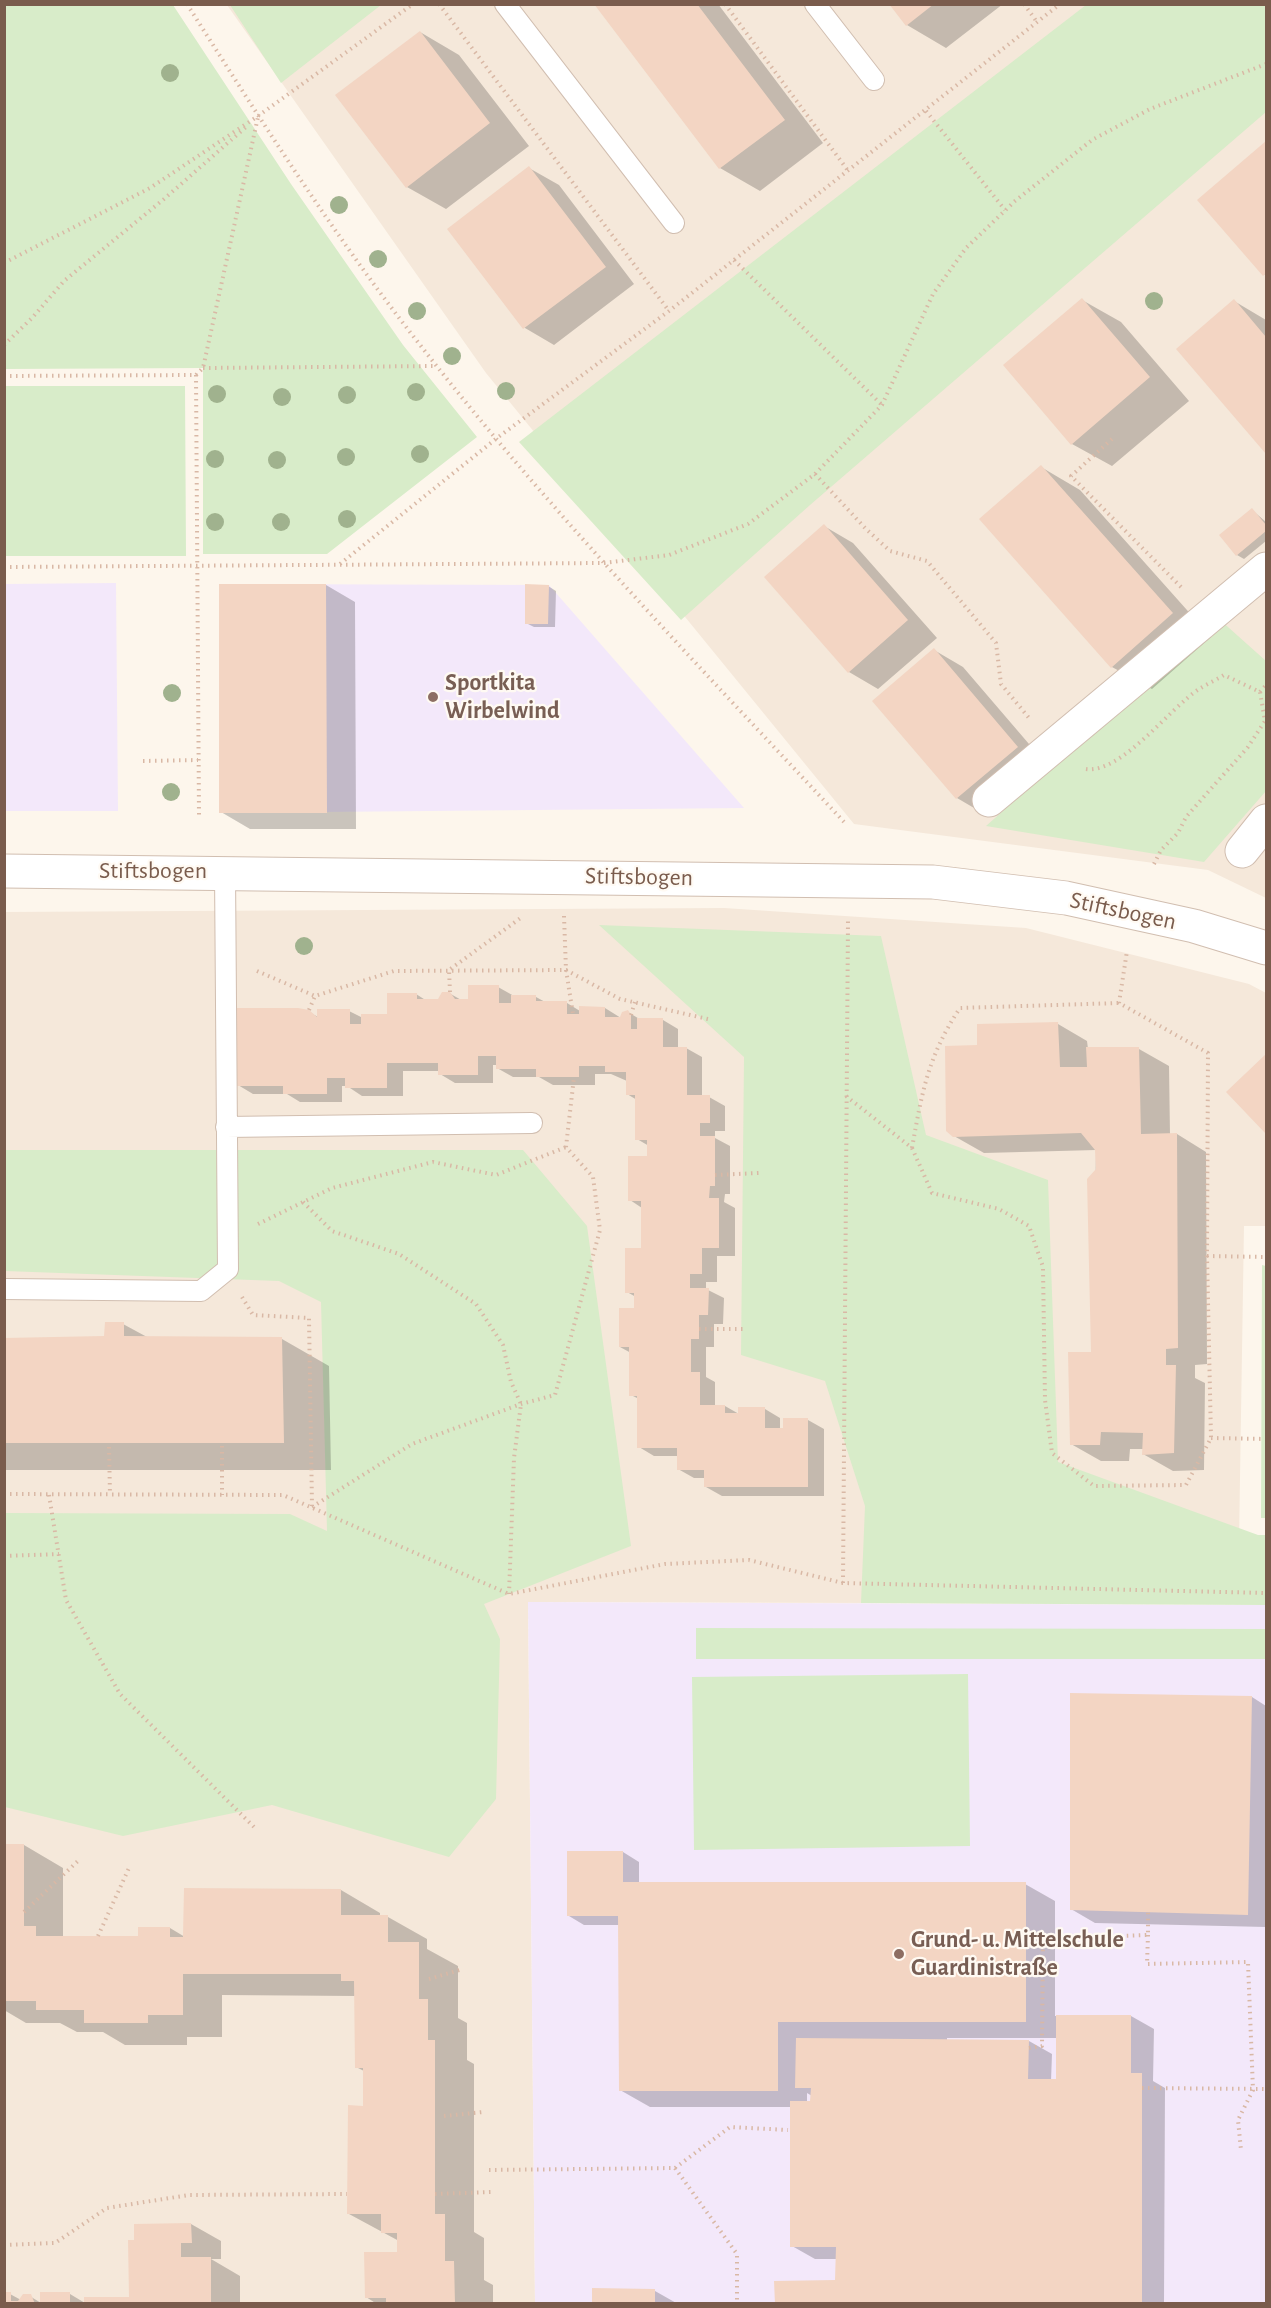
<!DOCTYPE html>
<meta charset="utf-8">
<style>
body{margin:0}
#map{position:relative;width:1271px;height:2308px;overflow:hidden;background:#fdf6ec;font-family:"Alegreya Sans",sans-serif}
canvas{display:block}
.frame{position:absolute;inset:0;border:6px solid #7a5c4d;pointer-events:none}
</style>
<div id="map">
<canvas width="1271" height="2308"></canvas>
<div class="frame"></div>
</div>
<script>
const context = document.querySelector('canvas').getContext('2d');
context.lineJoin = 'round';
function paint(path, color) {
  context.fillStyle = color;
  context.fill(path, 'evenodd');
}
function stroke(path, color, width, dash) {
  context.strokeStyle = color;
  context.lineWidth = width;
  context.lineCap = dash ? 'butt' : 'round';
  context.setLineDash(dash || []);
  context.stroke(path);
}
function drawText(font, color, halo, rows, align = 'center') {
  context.font = font + ' "Alegreya Sans",sans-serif';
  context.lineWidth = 4.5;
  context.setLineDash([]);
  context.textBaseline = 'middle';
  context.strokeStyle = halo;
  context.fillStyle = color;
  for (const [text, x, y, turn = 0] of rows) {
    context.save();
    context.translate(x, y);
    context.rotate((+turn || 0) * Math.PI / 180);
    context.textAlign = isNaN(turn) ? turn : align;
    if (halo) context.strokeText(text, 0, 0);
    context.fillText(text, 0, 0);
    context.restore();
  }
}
paint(new Path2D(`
 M227,5h1039v893l-58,-28 -354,-46 -368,-451z
 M724,908l302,20 223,56 17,9v233h-22l-6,378 -710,-2 7,701h-530l-1,-1391z`), '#f5e8da');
paint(new Path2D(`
 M116,583l2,228h-113v-227z
 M219,584l330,1 195,223 -525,5z
 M528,1602l738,3v698h-731z`), '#f3e8fa');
paint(new Path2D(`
 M4,5h169l118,179 112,161 74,92 -150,117h-124v-186l-198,1z
 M230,5h151l-100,78z
 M1086,5h180v107l-456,393 -129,115 -162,-178z
 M5,386h180l1,170h-181z
 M1219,619l47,42v130l-62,71 -218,-36z
 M599,925l282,11 45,199 122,45 10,282 200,73h8v70l-405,-2 4,-97 -40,-125 -84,-26 3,-298z
 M5,1150h518l64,76 44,320 -147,58 16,35 -4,160 -47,58 -177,-52 -149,31 -118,-29v-294l285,1 37,17 -6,-229 -42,-21 -274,-10z
 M1262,1265l4,1v252h-5z
 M696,1628l570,1v30h-570z
 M968,1674l2,172 -276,4 -2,-173z`), '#d8ecc9');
paint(new Path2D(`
 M596,4h122l105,139 -63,48 -40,-23z
 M891,4h112l-57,44 -39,-23z
 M420,32l39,23 70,91 -83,63 -39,-22z
 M1266,143v133l-67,-75z
 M529,168l30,17 75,99 -80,61 -29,-17 -76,-99z
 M1082,300l39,22 68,79 -77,65 -40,-22z
 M1234,301l32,19v131l-88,-102z
 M1041,467l39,23 131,147 -59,52 -40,-22z
 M1252,510l14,12v19l-22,18 -7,-4z
 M824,526l29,17 84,95 -59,51 -29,-17 -83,-95z
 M326,585l29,17 1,227h-106l-29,-17z
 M548,586l8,5 -1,36h-21l-8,-4z
 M934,650l29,17 84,98 -61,50 -29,-17z
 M498,987l16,9 22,1 11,6h20l13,8 25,-3 16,10 7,-6 13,8h22l15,9v19h8l16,9v40h7l16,9v25h-10v7l15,8v48h-5l-1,8 11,6v48h-18v26h-11v7l18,9 -1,26h-9v23h-8v30l9,5v24h10l14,8 26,-5 15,9v12l28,-10 16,9v67h-102l-16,-9v-9h-12l-16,-9v-13h-24l-15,-9v-48l-8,-4v-42l-11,-6 16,-37v-13l-9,-5 15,-43v-41l-12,-8 19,-43v-11l-12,-7v-39l-10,-6v-13l-16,-7h-16v11h-42l-14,-8h-26l-16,-9v-3h-4v18h-38l-15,-9v-3h-37v25h-41l-15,-10h-5v16h-42l-13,-8h-34l-15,-9 71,-73 9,5 31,-6 14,7 26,-3 27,-21 11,7h12l10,-8 14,8h7z
 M1058,1024l29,17 1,8h51l30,17 1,69 7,-1 29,18 1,212 -12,1v13l10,5 -1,87 -31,1 -30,-17 1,-5h-14l-1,12h-28l-30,-17 22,-91 3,-203 -112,3 -30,-17 24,-89z
 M1266,1057v75l-38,-40z
 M123,1324l24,13 135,2 47,27 2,104h-327v-131l102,-1z
 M1252,1697l14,9v221l-171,-4 -24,-14z
 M4,1845h20l39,23v69h76l31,-9 15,9 156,-47 39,23v4h8l39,22v10l31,17v52l9,5v37l7,4v168l10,6v42l9,5v19h-116l-11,-7 33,-43v-13l-50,-27 15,-107v-36l-8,-4v-71l-134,-1v42h-35v8h-62l-22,-13h-26l-17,-9h-34l-22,-13z
 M623,1852l16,10v22h386l30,17v115h76l23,13 -1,52 12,7 -1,216h-388l60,-23 1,-22h-22l-23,-13v-139h-142l-30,-17v-165h-36l-15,-9zM947,2038h111v43h-7l1,-27 -23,-13h-82zM807,2093l5,3v6h-5z
 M191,2224l30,17v18h-10l29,17v28h-236l6,-10 11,6 7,-5 13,8 29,-9 15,9 45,-4 5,-74z
 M594,2290l61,1 23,13h-85z`), '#0003');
paint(new Path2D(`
 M594,4h103l88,116 -66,49z
 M889,4h45l-28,22z
 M420,31l70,92 -84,65 -71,-93z
 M1266,141v132l-3,3 -66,-76z
 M529,166l77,101 -83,62 -76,-100z
 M1082,298l68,79 -79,68 -68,-80z
 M1234,299l32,38v117l-90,-105z
 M1041,465l132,148 -62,55 -132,-149z
 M1252,508l14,17v6l-30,25 -17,-21z
 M824,524l84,96 -60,53 -84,-96z
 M219,584h107l1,229h-108z
 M525,584l24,1 -1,39h-23z
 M934,648l84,99 -62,52 -84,-98z
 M468,985h31v18h12v-8h25v6h31v13h12v-8l26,1v10h15l2,-5 6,-2 3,5v14h6v-11h26v29h24v48h23v28h-10v13h15v50h-5l-1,12h10v50h-17v26h-12v14h19l-1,27h-9v24h-8v33h9v33h25v8h13v-6h27v21h18v-10h25v69h-104v-17h-27v-22h-40v-52h-8v-49h-10v-39h15v-15h-9v-45h16v-47h-13v-45h19v-16h-12v-45h-9v-23h-21v-6h-26v11h-43v-8h-40v-13h-18v19h-40v-12h-51v25h-42v-10h-18v16h-44v-8h-47v-78h62l11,2 8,7v-8h33v15h11v-10h26v-21h30v6h21l4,-7h8l5,7h13z
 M1058,1022l2,45h27l-1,-20h53l2,87 36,-1 1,215 -12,1v16h10l-2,88 -32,2 1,-22 -42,-1 -1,13h-30l-2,-93h23l-4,-173 9,-10 -1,-19 -14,-17 -128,4 -7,-6 -1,-85 32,-1v-21z
 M1266,1054v80l-40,-42z
 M105,1322h19v14l158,1 2,106h-280v-105l100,-2z
 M1070,1693l182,3 -4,219 -178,-5z
 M4,1844h20v82h12v10h102v-9h32v10h13l1,-49 157,1v26h47v27h31v57h9v41h7v174h10v47h9l1,43h-69v-6h-21l-1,-46h33v-19h-16v-19h-34l1,-109 15,1v-38h-8l-1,-87h-13v-7h-158v41h-35v8h-64v-13h-48v-9h-32z
 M567,1851h56v31h403v140h-248v69h-159l-1,-175h-51z
 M1056,2015h75v58h11v231h-367l-1,-23 61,-1 1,-33h-46v-146h20l1,-13h-16l1,-50 233,2 -1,39h28z
 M191,2223l1,20h-11v14h30v47h-127v-7h45l-1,-57h6v-16z
 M592,2288l63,1v15h-63z
 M4,2292h7v9h7l5,-7h8l4,10h-31z
 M40,2292h30v12h-30z`), '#f3d5c3');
const lane = new Path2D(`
 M505,4l169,219
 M815,4l59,76
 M226,1127l306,-4
 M4,1289l197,2 27,-22 -3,-398`);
const street = new Path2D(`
 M989,800l277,-231
 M1242,851l24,-30
 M4,871l929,11 133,16 128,28 72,22`);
stroke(lane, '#d1beb0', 22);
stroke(street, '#d1beb0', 35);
stroke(new Path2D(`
 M187,4c73,115 146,230 230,337 132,170 282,325 428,482
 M439,4l230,307
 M725,4l124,168
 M1024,4l13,18
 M926,111l79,99
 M734,260l148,145
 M4,263l146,-75 108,-72 155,-112
 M4,345l28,-27 32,-37 100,-82 82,-72
 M203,368l234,-2
 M196,375l7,-7 55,-251
 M4,376l192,-1 3,441
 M1112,439l-41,37 112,113
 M815,474l51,55 24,22 37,10 69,82 5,41 28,34
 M340,564l157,-126 172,-127 391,-307
 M4,567l600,-4 65,-8 79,-31 67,-50 67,-69 51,-111 33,-46 49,-47 77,-61 58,-31 116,-45
 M1260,692l6,-7
 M143,761l55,-1
 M1086,769c35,5 84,-61 113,-80 8,-5 17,-9 25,-14l36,17 5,29 -17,26 -62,70 -8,16 -17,17 -7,14
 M564,916l2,54 7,44
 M257,971l58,25 79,-25 172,-1 54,29 92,21
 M450,992l-1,-22 73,-53
 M309,1010l6,-14
 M631,1015l4,-13
 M846,1096l66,52 20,45 67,16 30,17 14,41 2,133 7,53 42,33 92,-1 25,-47 -4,-182 1,-203 -89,-50 8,-52
 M912,1148c10,-56 16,-92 48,-140l159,-5
 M715,1175l44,-2
 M303,1202l29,29 67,23 77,50 27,41 8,37 10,22 -7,54 -5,136
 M258,1224l74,-36 101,-26 63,13 70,-28
 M1207,1256l59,1
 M242,1297l11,18 56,3 3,188
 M699,1329h44
 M1211,1438l55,1
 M222,1446v49
 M109,1447l1,48
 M4,1494l279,1 226,99 156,-30 84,-4 94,23 423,10
 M49,1495l17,105 54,94 134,133
 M312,1507l100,-63 109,-40 34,-9 45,-165 -7,-53 -27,-30 8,-70
 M4,1556l55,-2
 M843,1583l5,-663
 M24,1912l56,-53
 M1148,1935l-1,29 101,-2 5,128 -15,30 3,30
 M98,1936l31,-68
 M429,1979l34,-10
 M1029,2048l13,-2 1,-107 105,-4v-23
 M1142,2088l124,1
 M444,2116l39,-4
 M675,2168l62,86v50
 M489,2170l186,-2 55,-41 58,3
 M435,2194l57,-2
 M4,2245l51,-2 52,-35 82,-13 158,-1`), '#d9b8a5', 4, [1.5, 4.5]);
stroke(lane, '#fff', 20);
stroke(street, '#fff', 33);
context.fillStyle = '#a0b28e';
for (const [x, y] of [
 [170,73],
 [339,205],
 [378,259],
 [1154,301],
 [417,311],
 [452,356],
 [506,391],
 [416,392],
 [217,394],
 [347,395],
 [282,397],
 [420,454],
 [346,457],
 [215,459],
 [277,460],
 [347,519],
 [215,522],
 [281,522],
 [172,693],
 [171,792],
 [304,946]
]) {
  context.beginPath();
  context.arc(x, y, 9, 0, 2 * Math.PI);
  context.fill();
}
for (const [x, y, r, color] of [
 [433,697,6,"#8d6e63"],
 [899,1954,6,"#8d6e63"]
]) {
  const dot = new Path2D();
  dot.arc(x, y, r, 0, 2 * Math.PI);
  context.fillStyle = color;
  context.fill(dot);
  stroke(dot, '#fffaf3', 2);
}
drawText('bold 24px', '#785e54', '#fffaf3', [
 ["Sportkita",445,683],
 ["Wirbelwind",445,711],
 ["Grund- u. Mittelschule",911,1940],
 ["Guardinistraße",911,1968]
], 'left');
drawText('24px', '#7a5c4d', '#fffaf3', [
 ["Stiftsbogen",153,871],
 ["Stiftsbogen",639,877,1],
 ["Stiftsbogen",1123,911,12]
]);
</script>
